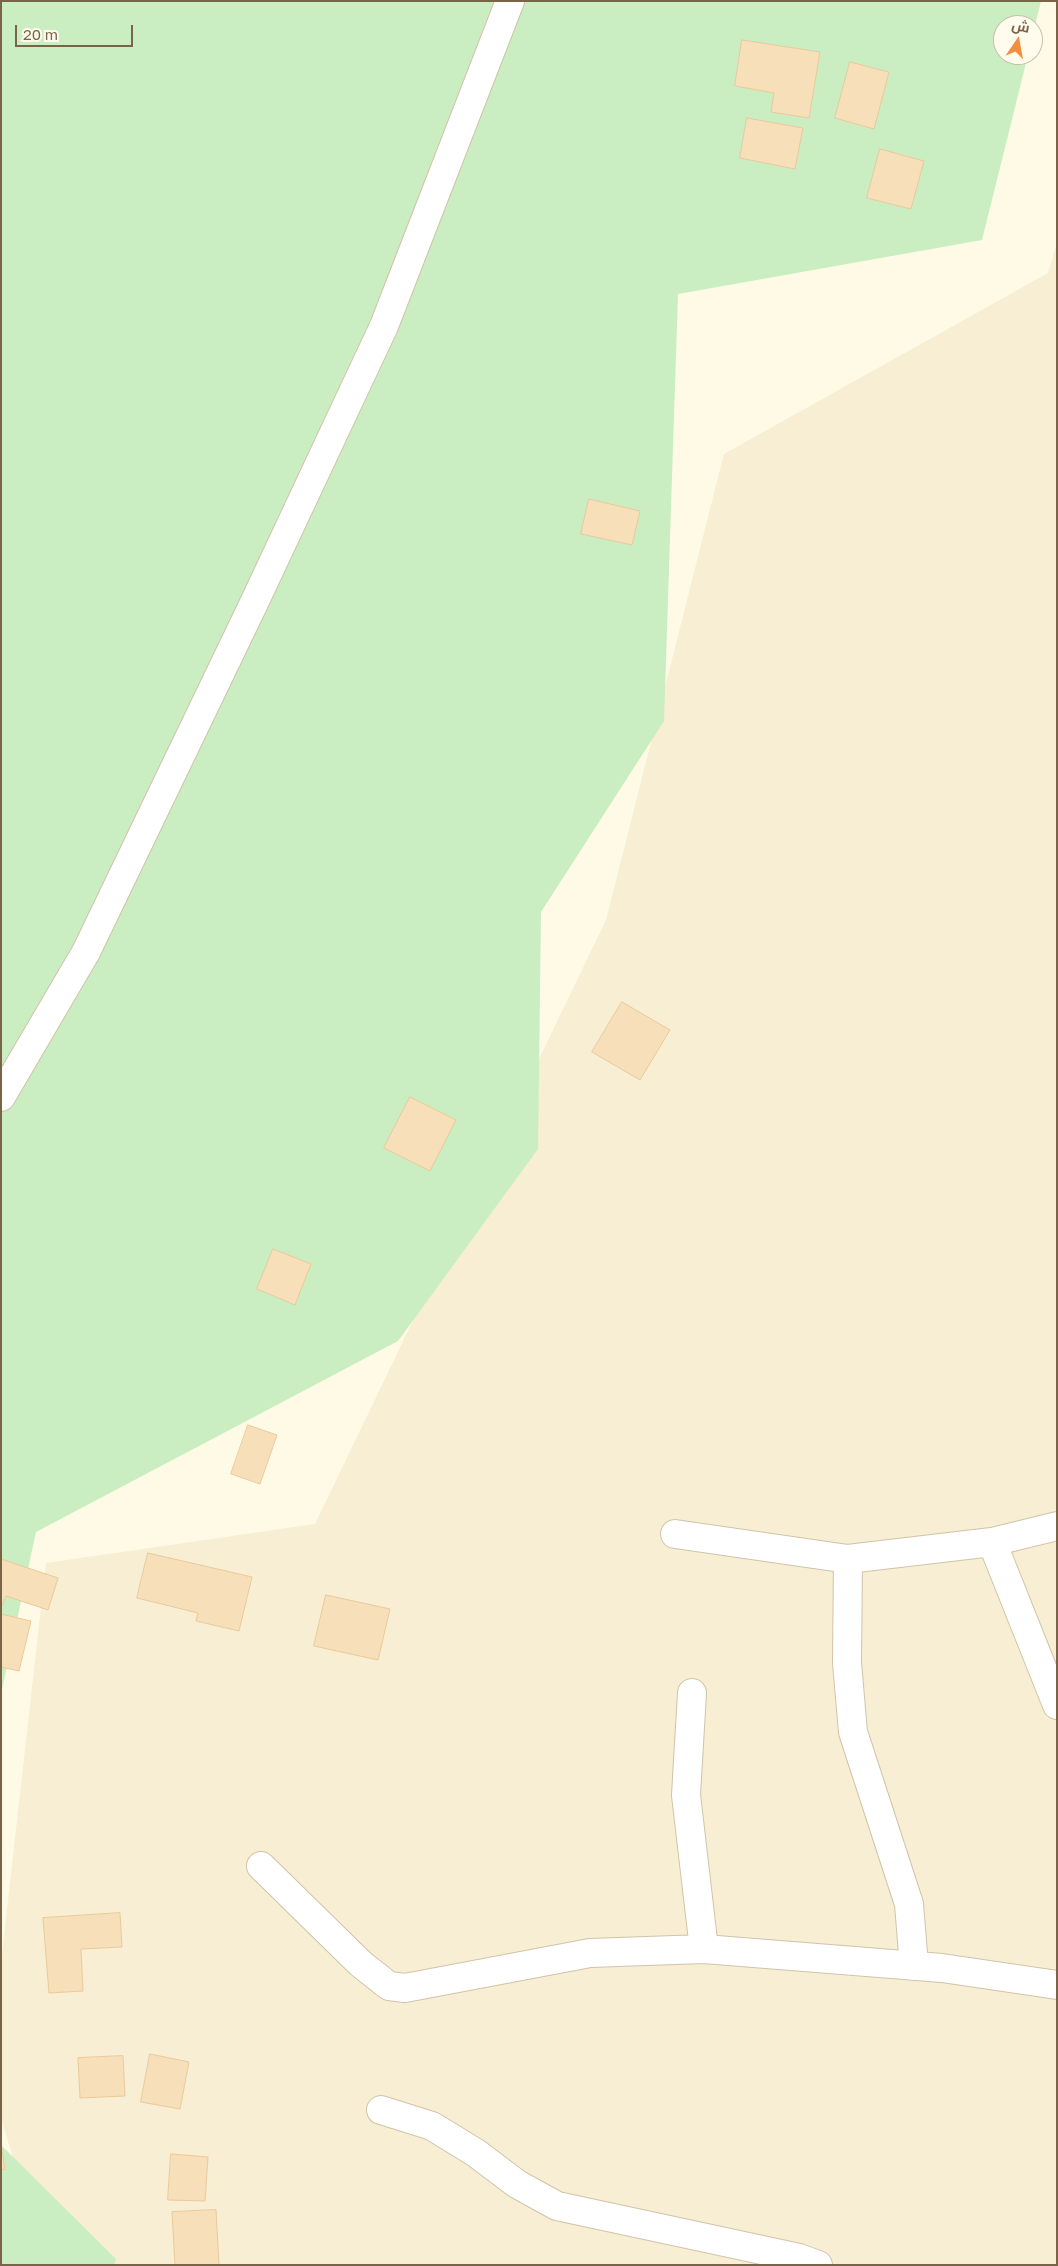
<!DOCTYPE html>
<meta charset="utf-8">
<style>
body{margin:0}
#map{position:relative;width:1058px;height:2266px;overflow:hidden;background:#fefae5;font-family:"Golos Text",Cairo,sans-serif}
canvas{display:block}
.frame{position:absolute;inset:0;border:2px solid #7a6447;pointer-events:none}
.north{position:absolute;left:993px;top:15px;width:50px;height:50px;box-sizing:border-box;background:#fffced;border:1px solid #cabfab;border-radius:50%;rotate:12deg;font-size:14px;font-weight:700;line-height:20px;text-align:center;color:#7a6447}
.north::after{content:'';display:block;margin:auto;width:18px;height:22px;background:#f48e3f;clip-path:polygon(50% 0,100% 100%,50% 72%,0 100%)}
.scale{position:absolute;left:15px;top:25px;width:118px;height:22px;box-sizing:border-box;border:2px solid #7a6447;border-top:0;padding-left:6px;font-size:15px;line-height:18px;white-space:nowrap;color:#7a6447;-webkit-text-stroke:4px #fffced;paint-order:stroke}
</style>
<div id="map">
<canvas width="1058" height="2266"></canvas>
<div class="frame"></div>
<div class="north">ش</div>
<div class="scale">20 m</div>
</div>
<script>
const context = document.querySelector('canvas').getContext('2d');
context.lineJoin = 'round';
function paint(path, color) {
  context.fillStyle = color;
  context.fill(path, 'evenodd');
}
function stroke(path, color, width, dash) {
  context.strokeStyle = color;
  context.lineWidth = width;
  context.lineCap = dash ? 'butt' : 'round';
  context.setLineDash(dash || []);
  context.stroke(path);
}
paint(new Path2D(`
 M1057,243v2022h-1010l-46,-146v-156l45,-400 269,-39 291,-604 118,-466 324,-181z`), '#f7eed3');
paint(new Path2D(`
 M1,1h1040l-8,32v-8h-30v30h25l-46,185 -304,54 -14,427 -123,191 -3,237 -140,192 -362,191 -35,162z
 M1,2145l115,114 -2,6h-113z`), '#caeec2');
const building = new Path2D(`
 M742,40l78,12 -11,66 -38,-6 3,-19 -39,-7z
 M850,62l39,10 -15,57 -39,-11z
 M747,118l56,10 -8,41 -55,-11z
 M880,149l44,12 -13,48 -44,-11z
 M589,499l51,12 -8,34 -51,-11z
 M622,1002l48,28 -30,50 -48,-28z
 M410,1097l46,23 -26,51 -46,-23z
 M273,1249l38,15 -16,41 -38,-16z
 M248,1425l29,10 -17,49 -29,-10z
 M148,1553l104,24 -13,54 -43,-10 2,-8 -61,-15z
 M1,1559l57,19 -10,32 -42,-14 -5,12z
 M326,1595l64,14 -12,51 -64,-14z
 M1,1614l30,7 -12,50 -18,-4z
 M120,1913l2,34 -41,2 2,42 -34,2 -6,-75z
 M150,2054l39,8 -9,47 -39,-7z
 M123,2056l2,40 -45,2 -2,-40z
 M1,2144l4,25 -4,1z
 M171,2154l37,3 -3,44 -37,-1z
 M216,2210l3,55h-44l-3,-53z`);
paint(building, '#f7dfba');
stroke(building, '#ebca99', 1);
const minor = new Path2D(`
 M675,1534l173,25 144,-17 65,-16
 M992,1542l65,163
 M848,1559l-1,104 6,69 56,172 5,62
 M692,1693l-6,102 18,154
 M261,1866l100,98 28,22 16,2 185,-35 114,-4 238,19 115,17
 M381,2110l51,16 44,27 41,31 40,22 242,52 19,7`);
const tertiary = new Path2D(`
 M1,1097l85,-145 168,-349 130,-277 126,-325`);
stroke(minor, '#d1c3a9', 30);
stroke(tertiary, '#d1c3a9', 30);
stroke(minor, '#fff', 28);
stroke(tertiary, '#fff', 28);
</script>
